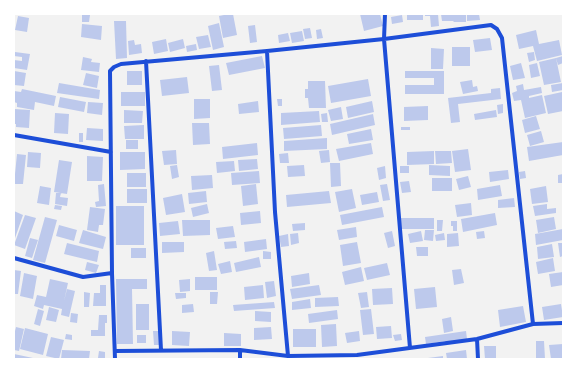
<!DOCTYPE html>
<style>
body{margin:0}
#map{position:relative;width:577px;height:373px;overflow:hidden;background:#f2f2f2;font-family:"Fira Sans",sans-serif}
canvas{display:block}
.frame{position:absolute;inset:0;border:15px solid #fff;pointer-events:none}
</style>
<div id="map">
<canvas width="577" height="373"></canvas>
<div class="frame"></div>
</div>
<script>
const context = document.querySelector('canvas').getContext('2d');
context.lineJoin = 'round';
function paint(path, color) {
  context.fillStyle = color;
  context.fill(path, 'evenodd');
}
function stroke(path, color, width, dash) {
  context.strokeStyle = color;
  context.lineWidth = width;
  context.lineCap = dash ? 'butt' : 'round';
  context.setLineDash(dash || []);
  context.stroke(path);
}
paint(new Path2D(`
 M229,14h4l4,21 -14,3 -4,-22z
 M360,14h20l3,12 -19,5z
 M407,14h16v6h-16z
 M425,14h13l1,12 -8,1 -1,-11h-5z
 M441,14h25v8h-12l-1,-1h-11z
 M467,14h12l1,6 -13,1z
 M82,15h8l-1,7h-7z
 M402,15l1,7 -11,2 -1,-7z
 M18,16l11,2 -2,14 -12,-2z
 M114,21h12l1,37 -11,1z
 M219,23l5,24 -11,3 -5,-24z
 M82,24l20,2 -1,14 -20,-3z
 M255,25l2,17 -7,1 -2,-17z
 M310,28l2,10 -7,1 -2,-10z
 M321,29l2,9 -6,1 -1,-9z
 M536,30l3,14 20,-4 3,15 -25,6 -4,-15 -14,3 -3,-14z
 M302,31l2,10 -12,2 -2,-10z
 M288,33l2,8 -11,2 -1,-8z
 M208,35l3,12 -12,2 -3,-12z
 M490,38l2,12 -17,2 -2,-12z
 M166,39l2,12 -14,3 -2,-12z
 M183,39l2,9 -15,4 -2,-9z
 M134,40l1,5 6,-1 1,9 -13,2 -1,-14z
 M196,44l1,6 -10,2 -1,-6z
 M452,47h18v19h-18z
 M431,48l13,1 -1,20h-12z
 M15,52l15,2 -3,16 -13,-2v-8l8,1v-4l-8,-1z
 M534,52l1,8 -6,2 -2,-9z
 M262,56l3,12 -36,7 -3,-12z
 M563,56v7l-5,2 -2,-7z
 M83,57l9,2 -1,3 9,1 -1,9 -18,-2z
 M556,58l5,24 -17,3 -5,-23z
 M521,63l4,15 -12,2 -3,-14z
 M537,63l3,13 -9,2 -2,-13z
 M219,65l3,25 -10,1 -3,-25z
 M14,71l12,2 -2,13 -10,-1z
 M127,71h15v14h-15z
 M405,71h39v23h-39v-9h29v-7h-29z
 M86,73l13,3 -2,12 -14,-3z
 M187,77l2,16 -27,3 -2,-16z
 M368,79l3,17 -40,7 -3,-17z
 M472,80l1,7 4,-1 1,5 -15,3 -3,-12z
 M308,81h17l1,27h-17l-1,-10h-3v-9h3z
 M59,83l41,7 -1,9 -42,-6z
 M563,83v7l-11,2 -1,-7z
 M523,84l1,6 17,-3 1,6 -13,3v2l13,-3 4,18 -21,5 -4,-18 -7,1 -2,-8 5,-2 -1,-5z
 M500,88l1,11 -43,5 2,18 -9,1 -3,-25 43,-5v-4z
 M22,89l34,7 -2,10 -19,-4 -1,8 -17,-3v-4l-3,-1v-11l7,1z
 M121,92h24v14h-24z
 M562,92l1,5v14l-15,3 -4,-18z
 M60,97l26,5 -2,10 -26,-5z
 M194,99h16v19l-16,1z
 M277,99h5v7h-4z
 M258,101l1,11 -20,2 -1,-10z
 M372,101l2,11 -26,6 -2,-11z
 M88,102l15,1 -1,12 -15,-2z
 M503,104v9l-5,1 -1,-9z
 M428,106v14l-24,1v-14z
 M341,107l2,12 -12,2 -3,-11z
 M14,109l16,1 -1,18 -13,-1v-3h-2z
 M124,110l19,1 -1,12h-18z
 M496,110l1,7 -22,3 -1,-6z
 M319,111l1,11 -39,3v-12z
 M55,113l14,1 -1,20 -14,-1z
 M327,113l1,9h-6l-1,-8z
 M373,114l2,11 -43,10 -2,-11z
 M536,116l4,13 -15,4 -3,-13z
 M192,123h17l1,21 -17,1z
 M144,125v14h-19l-1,-13z
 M321,125l1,11 -38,3 -1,-11z
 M401,127h9v3h-9z
 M87,128l16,1v12l-17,-1z
 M371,129l2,11 -24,4 -2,-10z
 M541,131l3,11 -14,4 -3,-11z
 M79,133h4v9h-4z
 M327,138v11l-43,2v-10z
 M126,140h12v9h-12z
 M563,142v13l-34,6 -2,-14z
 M257,143l1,12 -35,4 -1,-12z
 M371,143l2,11 -34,7 -3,-12z
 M468,149l3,21 -16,2 -3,-21z
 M176,150l1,14 -13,1 -2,-14z
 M329,150l1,12 -9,1 -2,-12z
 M434,151v13l-27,1v-13z
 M435,151h16l1,12 -16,1z
 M28,152l13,1 -1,15 -13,-1z
 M120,152h25v17l-25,1z
 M288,153l1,10h-9l-1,-9z
 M17,154l9,1 -3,29h-9z
 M87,156l16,1 -1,24h-15z
 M257,159l1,10 -19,2 -1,-11z
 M59,160l13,2 -5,32 -13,-2z
 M234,161l1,10 -18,2 -1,-11z
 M330,163h10l1,23 -10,1z
 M177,165l2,12 -7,2 -2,-13z
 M304,165l1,11 -17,1 -1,-11z
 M429,165l21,1v10l-21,-1z
 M385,166l1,12 -7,2 -2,-12z
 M400,166h9v7h-9z
 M508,170l1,9 -19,3 -1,-10z
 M259,171l1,12 -28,2 -1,-12z
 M525,171l1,7 -6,1 -1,-7z
 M127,173h19v14h-19z
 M563,174v9h-5v-8z
 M212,175l1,13 -21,2 -1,-14z
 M468,176l3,11 -12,3 -3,-11z
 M432,178h20v13h-20z
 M409,181l2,11 -9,1 -2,-11z
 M104,184l2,22 -10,1 -1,-5 4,-1 -1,-16z
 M256,184l2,20 -15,2 -2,-20z
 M387,184l3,16 -7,1 -3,-16z
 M500,185l2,11 -24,4 -1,-11z
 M40,186l11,2 -2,17 -12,-2z
 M546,186l2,16 -16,2 -2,-15z
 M127,189h20v14h-20z
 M352,189l4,19 -17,4 -4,-20z
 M206,191l1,11 -18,2 -1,-11z
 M329,191l2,12 -44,4 -1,-12z
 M377,192l2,10 -17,3 -2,-10z
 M56,193h5l-1,4 8,1 -1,8 -12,-2z
 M182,194l3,18 -19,3 -3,-17z
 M514,198l1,9 -17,1v-8z
 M471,203l1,12 -15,2 -2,-12z
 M207,204l2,9 -16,4 -2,-9z
 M547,204v5l9,-1v5l-21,3 -2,-10z
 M55,205l7,1 -1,4 -7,-1z
 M116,206h28v39h-28z
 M90,207l15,2 -2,16h-4l-1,7 -11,-2z
 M382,207l2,10 -42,8 -2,-10z
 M14,211l9,4 -9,26z
 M260,211l1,12 -20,2 -1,-12z
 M495,213l2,12 -34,7 -2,-13z
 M25,215l11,3 -11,31 -11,-4z
 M45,217l12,3 -12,43 -12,-3z
 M554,217l2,12 -18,4 -2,-13z
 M401,218h33v11h-33z
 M182,220h28v15l-27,1z
 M437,220h6l-1,11h-5z
 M178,221l2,13 -20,2 -1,-13z
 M451,221h6v10h-4v-5h-2z
 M305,223v7l-12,1 -1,-7z
 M59,225l18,5 -3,11 -18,-5z
 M233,226l2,11 -17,2 -2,-11z
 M356,227l1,10 -18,3 -2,-10z
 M563,229v11l-27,5 -1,-11z
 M83,230l23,7 -3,12 -24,-6z
 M425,230h9l-1,11 -9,-1z
 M392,231l3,15 -7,2 -4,-15z
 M421,231l2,10 -13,2 -2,-9z
 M484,231l1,7 -8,1 -1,-7z
 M298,233l1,10 -8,2 -1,-11z
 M444,233l1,7 -9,1 -1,-6z
 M458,233l1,13 -12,1v-13z
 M288,234l1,12 -8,1 -2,-11z
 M30,238l8,2 -6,18 -7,-2z
 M266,239l1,10 -22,3 -1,-10z
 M236,241l1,7 -12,1 -1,-7z
 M162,242h22v10l-22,1z
 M357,242l4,21 -18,3 -3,-21z
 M67,243l32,8 -2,11 -33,-8z
 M558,243h5v13l-3,1z
 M552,244l2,13 -16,2 -1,-12z
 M416,247h12v9h-11z
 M131,248h15v10h-15z
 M214,251l3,19 -8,1 -3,-18z
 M263,251l8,1v7h-8z
 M259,257l2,10 -25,5 -2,-9z
 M553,258l2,13 -17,3 -2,-12z
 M230,261l2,11 -11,2 -3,-10z
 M87,262l12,3 -3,8 -11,-3z
 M387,263l3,12 -23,5 -3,-12z
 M361,267l3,14 -19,4 -3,-13z
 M461,269l3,14 -10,2 -2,-15z
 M14,270l7,1 -3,23h-4z
 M563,272v13l-12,2 -2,-13z
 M24,273l13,3 -4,23 -13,-3z
 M309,273l1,11 -18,3 -1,-11z
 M195,277h22v13h-22z
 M50,279l18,4 -4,18 3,-12 8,2 -6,26 -8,-2 1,-6 -18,-4 -1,4 -9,-3 3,-11 9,2z
 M116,279h31v10h-15l1,55h-16z
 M190,279v12l-10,1 -1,-12z
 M274,281l2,15 -9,2 -2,-16z
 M100,285h6v21h-13l1,-13h6z
 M263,285l1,13 -19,2 -1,-13z
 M319,285l2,10 -29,4 -2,-10z
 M435,287l2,20 -21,2 -2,-20z
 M392,288l1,16 -20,1 -1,-16z
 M84,292l6,1 -1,14h-5z
 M210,292h8l-1,12h-7z
 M367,292l2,15 -8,1 -3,-15z
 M175,293h11v5l-10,1z
 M338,297l1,9 -24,1v-9z
 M310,299l1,9 -19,2v-8z
 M274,302l1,6 -41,3 -1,-6z
 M136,304h13v26h-13z
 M193,304l1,8 -12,1v-8z
 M561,304l2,13 -19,3 -2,-13z
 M523,306l3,16 -26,5 -2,-17z
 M49,307l10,3 -3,12 -10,-2z
 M38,309l6,2 -4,15 -6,-2z
 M371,309l3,25 -11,1 -3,-25z
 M337,310l1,9 -29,4 -1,-9z
 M255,311l16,1v10l-16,-1z
 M71,313l7,1 -1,9 -7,-1z
 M99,315h8v8h-2v13h-14v-6h7z
 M451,317l2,14 -9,2 -2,-14z
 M336,324l1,22 -15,1 -1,-22z
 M391,326l1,12 -15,1 -1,-12z
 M16,327l8,2 -5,22 -5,-1v-15z
 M271,327l1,12 -18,1v-12z
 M25,328l23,6 -5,21 -23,-6z
 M293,329h23v18h-23z
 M153,331h6v14h-5z
 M172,331l18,1 -1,14 -17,-1z
 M359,331l1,10 -13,2 -2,-10z
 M466,331l1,8 -21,3 -1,-1 -19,3 -1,-7z
 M224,333l17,1v12h-17z
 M66,334l6,1v5l-7,-1z
 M401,334l1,6 -7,1 -2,-6z
 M137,335h9v8h-9z
 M51,337l13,3 -5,19 -13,-3z
 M536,341h8l1,18h-9z
 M563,344v15h-12l-2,-14z
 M484,346h12v13h-11z
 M62,350l28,1 -1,8h-28z
 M466,350l1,9h-20l-1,-6z
 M99,351l6,1v6h-7z
 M14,354l19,4v1h-19z
 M443,356v3h-15v-1z`), '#bdc9ec');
stroke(new Path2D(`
 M385,14l-1,25 26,309
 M267,51l8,161 13,144
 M146,61l15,289
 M14,135l97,17
 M14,258l69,19 29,-4
 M477,339l1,20
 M240,350v9
 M115,351l125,-1 48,6 69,-1 120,-16 56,-15 30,-1
 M115,359l-3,-86 -2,-202 4,-4 7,-3 146,-13 117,-12 107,-14 6,4 5,9 31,286`), '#1d4ed8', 4);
</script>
